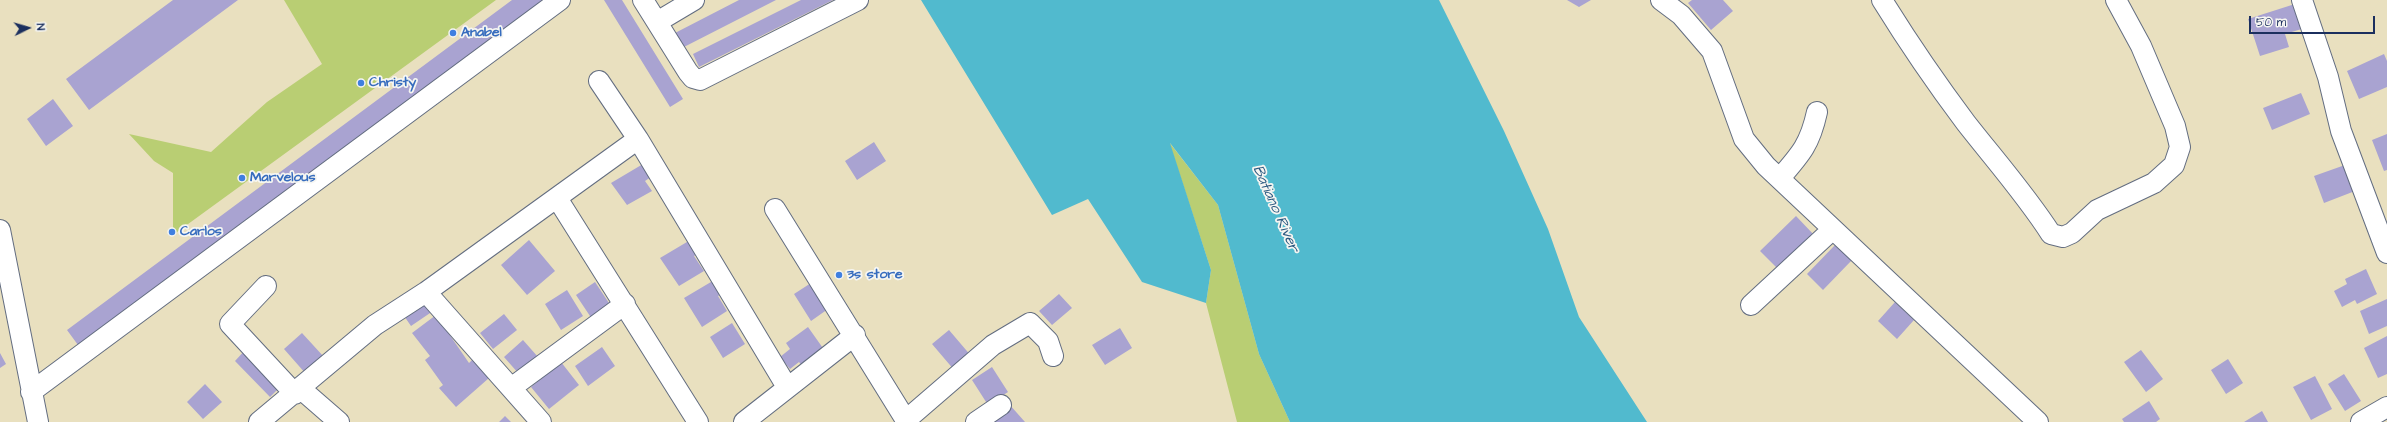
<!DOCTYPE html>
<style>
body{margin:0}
#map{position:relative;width:2387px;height:422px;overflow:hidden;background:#e9e0bf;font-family:"Architects Daughter",sans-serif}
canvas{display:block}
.north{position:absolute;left:8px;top:8px;width:40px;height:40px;-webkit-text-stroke:3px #f6f6f2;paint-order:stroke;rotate:85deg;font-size:11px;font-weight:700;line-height:16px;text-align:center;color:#1b2f5e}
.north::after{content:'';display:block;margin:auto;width:14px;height:18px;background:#1b2f5e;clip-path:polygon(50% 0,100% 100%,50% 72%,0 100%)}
.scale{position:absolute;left:2249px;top:16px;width:126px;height:18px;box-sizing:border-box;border:2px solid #1b2f5e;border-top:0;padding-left:5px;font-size:12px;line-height:14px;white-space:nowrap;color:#1b2f5e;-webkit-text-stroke:3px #f6f6f2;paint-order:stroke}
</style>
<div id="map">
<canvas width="2387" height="422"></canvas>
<div class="north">N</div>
<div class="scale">50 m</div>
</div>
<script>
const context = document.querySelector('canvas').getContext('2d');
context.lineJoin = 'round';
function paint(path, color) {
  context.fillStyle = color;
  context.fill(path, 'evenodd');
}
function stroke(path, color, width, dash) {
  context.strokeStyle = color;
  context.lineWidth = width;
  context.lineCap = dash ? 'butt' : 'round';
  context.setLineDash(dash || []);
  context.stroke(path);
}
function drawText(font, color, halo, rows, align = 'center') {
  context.font = font + ' "Architects Daughter",sans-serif';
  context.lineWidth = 3.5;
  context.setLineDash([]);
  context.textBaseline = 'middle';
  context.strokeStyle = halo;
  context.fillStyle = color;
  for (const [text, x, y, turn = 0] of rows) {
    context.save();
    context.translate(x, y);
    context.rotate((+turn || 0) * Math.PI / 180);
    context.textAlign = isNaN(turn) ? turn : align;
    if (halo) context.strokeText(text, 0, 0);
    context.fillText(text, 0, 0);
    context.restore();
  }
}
paint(new Path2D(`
 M284,0h212l-323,235v-62l-19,-12 -25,-27 82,18 56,-50 55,-38z
 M1169,142l49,63 41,149 31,68h-53l-31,-119 5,-33z`), '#b9ce73');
paint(new Path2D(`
 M921,0h518l65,131 44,98 31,88 68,105h-357l-31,-68 -41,-149 -48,-62 41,127 -5,33 -64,-21 -54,-83 -36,16z`), '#51bace');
paint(new Path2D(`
 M173,0h65l-149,110 -23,-31z
 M512,0h31l-465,345 -11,-15z
 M604,0h18l61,99 -13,8z
 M739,0h37l-94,48 -7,-15z
 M801,0h32l-134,67 -6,-13z
 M1567,0h24l-12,7z
 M1692,0h31l10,11 -22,19 -23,-27z
 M2298,3l7,25 -20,6 4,13 -29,9 -12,-37z
 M2384,54l3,7v26l-28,12 -12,-28z
 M2301,93l9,21 -38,16 -9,-22z
 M53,99l20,27 -27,20 -19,-27z
 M2387,134v36l-3,1 -12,-31z
 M874,142l12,19 -29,19 -12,-19z
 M643,164l8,13 -6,4 7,10 -25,14 -16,-22z
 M2345,165l10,26 -31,12 -10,-27z
 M1796,216l19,20 -36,34 -19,-19z
 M692,239l8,13 -6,4 10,15 -25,15 -19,-28z
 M529,240l26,31 -28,24 -26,-30z
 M1836,244l16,16 -29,30 -16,-16z
 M2366,269l11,25 -20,10 -2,-4 -13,7 -8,-16 13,-7 -2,-5z
 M716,279l8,14 -6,3 9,15 -25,16 -18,-29z
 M595,282l16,24 -19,13 -16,-24z
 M811,283l17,26 -17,12 -17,-27z
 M567,290l16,26 -22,14 -16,-26z
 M1059,294l13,14 -20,17 -13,-14z
 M428,296l8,13 -25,17 -9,-13z
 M2387,299v27l-18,8 -9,-23z
 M1895,302l19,18 -17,19 -19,-18z
 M504,314l13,16 -24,19 -13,-16z
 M436,315l33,48 3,-3 17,18 -33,29 -17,-19 4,-3 -18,-25 5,-4 -18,-23z
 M732,323l13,21 -22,14 -13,-21z
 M808,327l17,24 -22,16 -4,-5 -9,7 -10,-12 10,-8 -4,-6z
 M1120,328l12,20 -27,17 -13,-20z
 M949,330l23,27 -17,14 -23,-27z
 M302,333l22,24 -18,17 -22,-25z
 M2387,336v38l-9,4 -14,-30z
 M523,340l15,17 -19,17 -15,-17z
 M602,347l13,19 -27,20 -13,-20z
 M247,348l36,36 -13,13 -35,-36z
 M2141,350l22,29 -17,13 -22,-30z
 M0,353l6,11 -6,4z
 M2228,359l15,24 -17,11 -15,-24z
 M561,362l18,23 -30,24 -18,-22z
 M992,367l16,25 -20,13 -16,-25z
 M2344,374l17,27 -16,10 -17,-27z
 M2315,376l17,33 -21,11 -18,-33z
 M205,384l17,18 -19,17 -16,-17z
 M2149,401l11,18 -4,3h-32l-2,-3z
 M1009,404l16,18h-37z
 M2262,411l6,11h-24z
 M505,416l6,6h-12z`), '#a9a3d1');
const minor = new Path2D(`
 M643,0l45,72 5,6 7,2 158,-80
 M1661,0l20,15 31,36 32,88 22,27 272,256
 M1882,0c26,42 54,83 84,123 29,37 60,72 85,111l12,3 9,-4 25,-23 57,-27 20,-18 6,-18 -5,-21 -34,-80 -25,-46
 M2302,0l26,77 13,54 46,122
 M657,22l37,-22
 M599,81l39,58 149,248
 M1780,178c21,-24 30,-34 37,-66
 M557,198l141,224
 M775,209l132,213
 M0,230l38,192
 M266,286l-36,38 65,70
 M426,292l115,130
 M1751,305l82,-76
 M511,388l114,-84
 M301,389l38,33
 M31,392l529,-392
 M906,420l87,-75 37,-22 18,18 5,15
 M259,422l116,-97 51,-33 212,-153
 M744,422l111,-87
 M976,422l25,-17
 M2361,422l26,-15`);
stroke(minor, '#636d80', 22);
stroke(minor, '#fff', 20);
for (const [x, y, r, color] of [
 [453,33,4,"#3f7fe0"],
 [361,83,4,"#3f7fe0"],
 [242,178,4,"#3f7fe0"],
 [172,232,4,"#3f7fe0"],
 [839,275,4,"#3f7fe0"]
]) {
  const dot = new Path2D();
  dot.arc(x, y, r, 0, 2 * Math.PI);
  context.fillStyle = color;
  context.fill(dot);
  stroke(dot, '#f6f6f2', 1.5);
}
drawText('bold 14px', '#366cbe', '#f6f6f2', [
 ["Anabel",461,33],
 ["Christy",369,83],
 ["Marvelous",250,178],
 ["Carlos",180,232],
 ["3s store",847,275]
], 'left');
drawText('italic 15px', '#2b5980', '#f6f6f2', [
 ["Batiano River",1275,209,66]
]);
</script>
